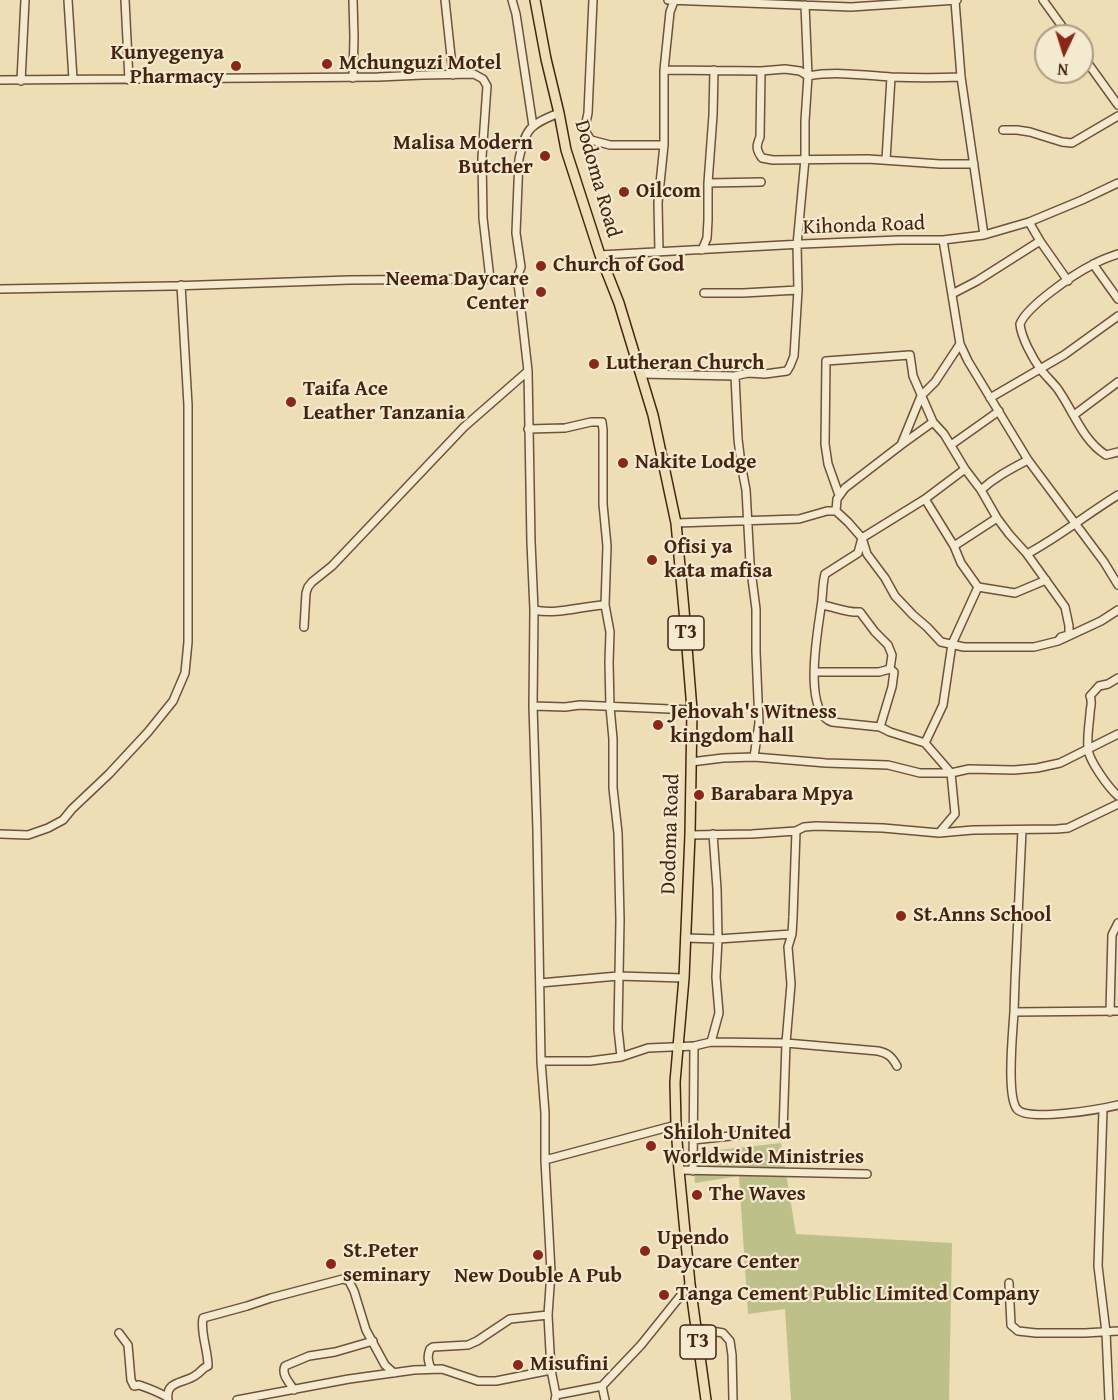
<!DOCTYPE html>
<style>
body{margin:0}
#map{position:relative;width:1118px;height:1400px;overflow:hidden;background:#eddeb5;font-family:"Gentium Book Plus",serif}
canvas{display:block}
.north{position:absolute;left:1034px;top:24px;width:60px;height:60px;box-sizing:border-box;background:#f3eacf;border:2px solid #ae9b83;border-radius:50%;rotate:184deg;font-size:16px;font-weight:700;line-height:24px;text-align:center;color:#462411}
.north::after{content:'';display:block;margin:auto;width:21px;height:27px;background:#8f2418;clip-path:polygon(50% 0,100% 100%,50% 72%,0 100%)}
</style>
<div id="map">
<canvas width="1118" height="1400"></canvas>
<div class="north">N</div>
</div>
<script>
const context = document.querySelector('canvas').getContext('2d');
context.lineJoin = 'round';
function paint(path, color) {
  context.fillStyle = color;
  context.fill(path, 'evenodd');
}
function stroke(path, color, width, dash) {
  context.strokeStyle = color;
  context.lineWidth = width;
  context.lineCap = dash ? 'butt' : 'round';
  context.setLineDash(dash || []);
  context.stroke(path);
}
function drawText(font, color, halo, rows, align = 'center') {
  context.font = font + ' "Gentium Book Plus",serif';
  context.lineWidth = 4.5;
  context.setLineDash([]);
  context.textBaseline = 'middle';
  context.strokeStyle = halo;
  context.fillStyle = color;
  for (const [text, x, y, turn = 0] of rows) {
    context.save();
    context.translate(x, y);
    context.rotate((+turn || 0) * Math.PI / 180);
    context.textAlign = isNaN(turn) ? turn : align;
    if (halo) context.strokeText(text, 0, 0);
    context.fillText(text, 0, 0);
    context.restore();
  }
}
paint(new Path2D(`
 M781,1143l15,91 156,9 -3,157h-158l-6,-91 -37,5 -9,-138 -44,7 -2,-23 16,-9z`), '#bec08a');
const minor = new Path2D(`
 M68,0l5,79
 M125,0l4,80
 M353,0l1,37 -1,41
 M445,0l8,75
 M512,0l4,14 17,112
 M593,0l-5,113 -3,14 2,7 4,6 19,5h54
 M668,0l183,7 106,-7
 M1043,0l26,36
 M955,1l6,76 23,158
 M1082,55l36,50
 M664,70l97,1 24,-2 15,2 8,5c27,-5 55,-1 83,1 23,1 47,1 70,0
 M761,71l-1,66c-4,9 -4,13 2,21l11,2 95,-1 72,5h34
 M0,80l378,-3 45,-2 51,-1 9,5 4,7 -5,71 1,61 7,61
 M21,81l4,-81
 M1003,130h14l13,2 32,10 10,1 46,-27
 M886,160l5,-83
 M708,183l53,-1
 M1029,222l11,19 28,40
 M943,240l17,104 8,17 60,99 76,102 14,23
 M702,250l5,-12 1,-18v-37l5,-68 1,-45
 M659,252l-1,-49 6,-58v-75l6,-58 4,-11
 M1118,254c-9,3 -18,6 -26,11 -18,9 -65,41 -72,59 1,13 13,35 21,46 5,6 11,12 16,18 16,22 25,52 49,67l12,-3
 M600,255l202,-11 97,-4h44l41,-5 45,-13 53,-22 36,-17
 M1093,264l25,35
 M518,283l10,88 3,171 3,68 -1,96 4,124 4,231 4,52v47l6,112 -3,43 3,55 5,25 -1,5
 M0,289l172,-3 177,-6 141,-1 28,4v-8l3,-8 -5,-34 3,-74c7,-31 10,-34 40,-46
 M704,293h39l55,-3
 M952,294l25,-13 63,-40
 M641,374l94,2 13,-3 17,1 22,-3 3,-5 4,-10 4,-66 -1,-45 8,-86v-38l3,-45 -3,-71
 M735,376l3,63 3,25 5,26 4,73 6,46v43l3,71 -5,34
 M990,398l74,-43 54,-39
 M1074,415l44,-33
 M528,429l37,-1 26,-6h11l1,8v74l4,42 -2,59 5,27 -1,30 1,45 3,32v49l5,45 2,87 -2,109 3,28
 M901,445l32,-23
 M951,445l48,-34
 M981,490c14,-13 30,-21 47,-30
 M839,495l-11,-31 -3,-20 1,-83 84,-6 3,21 20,46 11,12 21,35 16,21 16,28 12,16 18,20 38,53 4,19v9l-8,2 -3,4
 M925,499l29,47 7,17 17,24 37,6 31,-13
 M836,511l1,-12 8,-11 56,-43 20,-49 14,-14 25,-38
 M676,523l123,-4 28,-8h9l12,11 14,16 5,16 18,24 10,18 18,19 14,12 14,15 23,5h70l24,-6 43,-20 17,-11
 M954,546l43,-28
 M1027,554c32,-17 60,-40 91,-59
 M822,605c13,2 25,8 38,7l15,20 13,13 4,10 -2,14 4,3 -2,15 -12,40
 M534,610c23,5 47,-4 71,-5
 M304,627l2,-34 2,-6 4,-5 20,-16 132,-139 64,-56
 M815,672h64l11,-3
 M1118,678l-10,6 -9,2 -9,10c3,7 0,11 0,18 -1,11 -3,23 -2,34 0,12 21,40 30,48
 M533,706l32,1 15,-2 112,5
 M925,743l-35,-11 -10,-5 -48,-5c-30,-10 -14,-92 -11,-115 2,-11 1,-22 4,-33l33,-21 4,-15 63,-39 40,-30
 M691,762l32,-4 31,-1 72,6 62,2 32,8h31l18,-4 45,1 23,-2 23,-5 58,-29
 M1022,830l-7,151 -1,31 104,-1
 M939,833l16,-19 -4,-41 -26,-30 18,-38 9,-61 26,-57
 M0,834l28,1 20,-7 15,-8 9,-11 37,-35 39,-42 25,-31 12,-28 3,-31v-237l-7,-120
 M690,835l62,-1 44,-3 8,-4 12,-1 67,2 56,5 34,-3 84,-1 11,-1 50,-24
 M685,938l33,1 74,-5
 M540,983l78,-7 66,2
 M1014,1012c-1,18 -8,84 3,97 10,13 84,0 101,-4
 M1110,1012l2,-77 6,-12
 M711,1042l8,-29 -3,-36 2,-38 -1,-50 -4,-55
 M541,1061h49l31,-4 27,-9 46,-2 17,-4 75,1 92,8c10,2 14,6 19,15
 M1103,1109l-5,157 8,66 3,68
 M693,1140l47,-5 41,-1 2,-2 3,-89 5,-59 -3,-37 4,-13 1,-17 3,-86
 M545,1160l131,-35
 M679,1170l188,4
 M693,1171l1,-125
 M1009,1283l2,42 7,6 18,2h49l33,-2
 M696,1328l27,5 7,8 2,14 1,45
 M119,1333l9,12 3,35 3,6 5,-1c9,3 19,7 28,12
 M431,1369c-3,-8 -4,-13 -1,-20l3,-2 35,-2 9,-4 33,-22 38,-4
 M602,1386l3,14
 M294,1390c-5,-8 -13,-16 -9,-24l24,-10 26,-4 38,-11
 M556,1395l46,-9 39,-41 49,-61
 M168,1400c-3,-20 16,-16 28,-25 5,-3 6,-7 12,-9 0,-16 -8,-34 -5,-48l44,-12 24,-8 72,-19 6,2 5,10 12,39 19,35 9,8
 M237,1400l112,-21 65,-9 28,-1 36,12h18l55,-11`);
const highway = new Path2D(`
 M535,0l11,59 13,54 7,37 34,105 19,48 34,112 23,108 8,87 8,100 -2,125 -6,143 -9,104 1,43 3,45 11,114 16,116`);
stroke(minor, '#70523a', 10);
stroke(highway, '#462411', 12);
stroke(minor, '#f3eacf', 7);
stroke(highway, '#eddeb5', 9);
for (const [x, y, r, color] of [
 [327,64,6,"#8f2418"],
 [236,66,6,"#8f2418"],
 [545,156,6,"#8f2418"],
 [624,192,6,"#8f2418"],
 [541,266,6,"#8f2418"],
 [541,292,6,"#8f2418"],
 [594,364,6,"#8f2418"],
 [291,402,6,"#8f2418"],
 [623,463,6,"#8f2418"],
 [652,560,6,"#8f2418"],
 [658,725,6,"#8f2418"],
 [699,795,6,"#8f2418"],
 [901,916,6,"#8f2418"],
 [651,1146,6,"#8f2418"],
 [697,1195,6,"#8f2418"],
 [645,1251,6,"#8f2418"],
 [538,1255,6,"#8f2418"],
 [331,1264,6,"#8f2418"],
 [664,1295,6,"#8f2418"],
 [518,1365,6,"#8f2418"]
]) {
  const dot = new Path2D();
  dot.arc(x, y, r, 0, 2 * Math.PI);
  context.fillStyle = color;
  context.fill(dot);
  stroke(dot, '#f3eacf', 2);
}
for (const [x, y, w] of [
 [686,633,36],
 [698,1342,36]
]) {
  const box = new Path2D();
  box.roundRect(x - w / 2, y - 17, w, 34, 4.5);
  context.fillStyle = '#f3eacf';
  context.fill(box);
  stroke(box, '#462411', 1.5);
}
drawText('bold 20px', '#462411', null, [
 ["T3",686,633],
 ["T3",698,1342]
]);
drawText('bold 21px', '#462411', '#f3eacf', [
 ["Kunyegenya",224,54,"right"],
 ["Pharmacy",224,78,"right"],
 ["Mchunguzi Motel",339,64],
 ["Malisa Modern",533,144,"right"],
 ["Butcher",533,168,"right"],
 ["Oilcom",636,192],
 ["Church of God",553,266],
 ["Neema Daycare",529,280,"right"],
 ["Center",529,304,"right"],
 ["Lutheran Church",606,364],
 ["Taifa Ace",303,390],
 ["Leather Tanzania",303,414],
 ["Nakite Lodge",635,463],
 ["Ofisi ya",664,548],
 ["kata mafisa",664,572],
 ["Jehovah's Witness",670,713],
 ["kingdom hall",670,737],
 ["Barabara Mpya",711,795],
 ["St.Anns School",913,916],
 ["Shiloh United",663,1134],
 ["Worldwide Ministries",663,1158],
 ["The Waves",709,1195],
 ["Upendo",657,1239],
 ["Daycare Center",657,1263],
 ["St.Peter",343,1252],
 ["seminary",343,1276],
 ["New Double A Pub",538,1277,"center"],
 ["Tanga Cement Public Limited Company",676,1295],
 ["Misufini",530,1365]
], 'left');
drawText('21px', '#462411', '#f3eacf', [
 ["Dodoma Road",597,179,74],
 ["Kihonda Road",864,226,-2],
 ["Dodoma Road",671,834,-88]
]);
</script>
